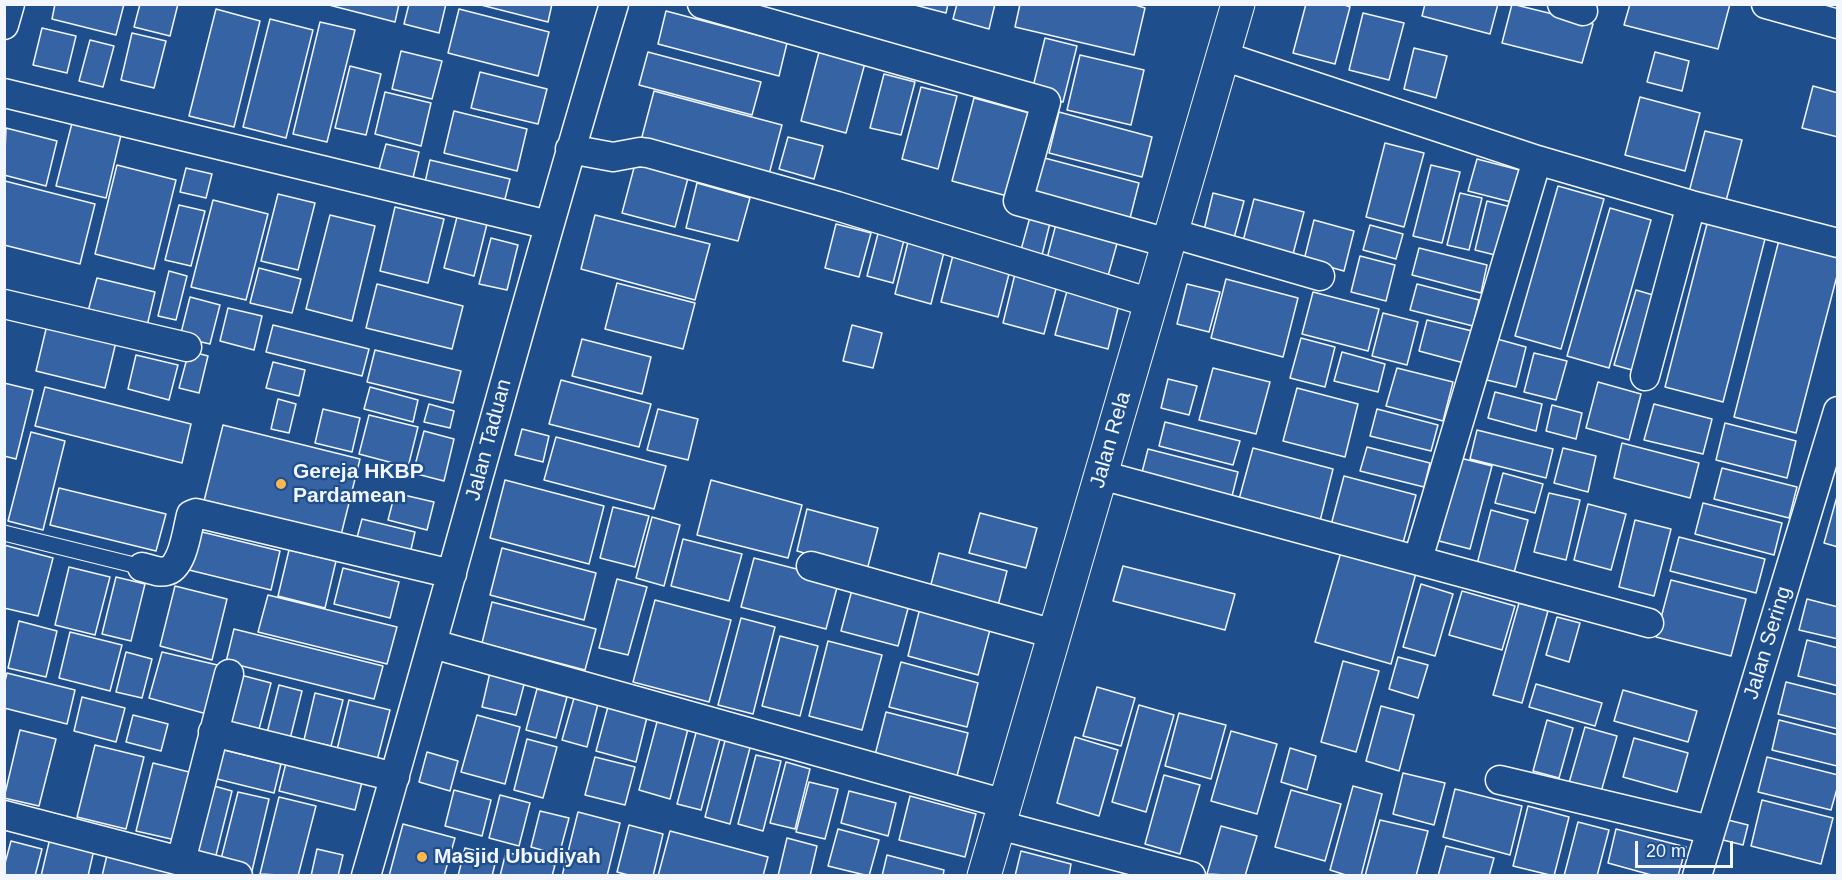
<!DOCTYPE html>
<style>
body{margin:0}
#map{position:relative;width:1842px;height:880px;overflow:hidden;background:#1f4e8c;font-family:Helvetica,sans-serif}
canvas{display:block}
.frame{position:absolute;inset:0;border:6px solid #f2f6ff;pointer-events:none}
.scale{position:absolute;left:1635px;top:841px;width:98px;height:27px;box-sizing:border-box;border:3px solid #f2f6ff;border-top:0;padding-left:8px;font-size:18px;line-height:21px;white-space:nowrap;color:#f2f6ff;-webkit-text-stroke:4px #1f4e8c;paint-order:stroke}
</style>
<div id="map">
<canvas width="1842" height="880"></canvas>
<div class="frame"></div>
<div class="scale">20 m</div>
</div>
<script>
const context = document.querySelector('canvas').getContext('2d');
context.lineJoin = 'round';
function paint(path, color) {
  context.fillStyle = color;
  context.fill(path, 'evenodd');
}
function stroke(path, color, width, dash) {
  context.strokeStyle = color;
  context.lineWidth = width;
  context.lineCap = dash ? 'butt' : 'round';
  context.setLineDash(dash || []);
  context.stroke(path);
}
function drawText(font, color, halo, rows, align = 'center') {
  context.font = font + ' Helvetica,sans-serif';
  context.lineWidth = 4.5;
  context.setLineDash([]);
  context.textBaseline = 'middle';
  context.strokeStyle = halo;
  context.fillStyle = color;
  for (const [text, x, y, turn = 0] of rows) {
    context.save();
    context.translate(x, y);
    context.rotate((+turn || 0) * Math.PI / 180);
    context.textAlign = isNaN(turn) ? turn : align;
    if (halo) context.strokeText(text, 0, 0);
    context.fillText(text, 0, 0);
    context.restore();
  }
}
const building = new Path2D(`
 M55,4h69l-8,31 -64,-16z
 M140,4h38l-8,32 -36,-9z
 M325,4h74l-4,18z
 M409,4h37l-7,29 -35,-9z
 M477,4h75l-4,18z
 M911,4h37l-2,9z
 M957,4h38l-6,25 -36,-10z
 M1020,4h112l13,4 -11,47 -119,-28z
 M1306,4h36l8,3 -15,57 -42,-11z
 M1425,4h73l-8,30 -68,-18z
 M1512,4l81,20 -11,39 -80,-20z
 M1630,4h100l-12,45 -94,-24z
 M216,9l44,12 -26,106 -45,-11z
 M459,9l90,23 -11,44 -90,-23z
 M666,11l121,32 -8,33 -121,-32z
 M1363,13l41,10 -15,57 -40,-10z
 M270,19l43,11 -27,108 -43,-11z
 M320,22l35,8 -28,112 -34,-8z
 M42,28l34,8 -9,37 -34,-8z
 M132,33l34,8 -12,47 -33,-8z
 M1045,38l32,8 -14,56 -32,-7z
 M90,40l24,6 -11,41 -24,-6z
 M1414,48l33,8 -11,42 -32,-9z
 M401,51l41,10 -10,38 -40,-10z
 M648,52l113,30 -9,33 -113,-30z
 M819,52l46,11 -19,70 -45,-12z
 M1655,52l34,9 -7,30 -35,-9z
 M1080,55l64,15 -13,55 -64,-15z
 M350,66l31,8 -15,61 -31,-7z
 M480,72l67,17 -9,35 -67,-16z
 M884,74l31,8 -14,53 -31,-7z
 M1813,86l25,7v44l-36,-9z
 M921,87l36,9 -19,73 -36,-10z
 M654,91l128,34 -15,57 -128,-34z
 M385,92l46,11 -10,43 -46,-12z
 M1640,97l60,16 -15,58 -60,-16z
 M974,98l55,15 -22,83 -55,-15z
 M454,111l73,18 -10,42 -73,-18z
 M1059,112l93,25 -10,40 -93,-24z
 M72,123l49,12 -15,63 -50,-12z
 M6,128l51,13 -11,45 -42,-11z
 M1705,131l37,9 -16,61 -37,-9z
 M788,137l35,9 -9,33 -35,-10z
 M1385,143l39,10 -20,74 -38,-10z
 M386,144l33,8 -7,30 -34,-9z
 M1037,156l102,27 -10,39 -102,-26z
 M1477,159l50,13 -8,32 -51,-13z
 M430,160l80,19 -7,28 -79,-20z
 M635,164l53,14 -13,49 -53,-14z
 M117,165l59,15 -22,89 -59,-15z
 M1431,165l29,7 -18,71 -29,-7z
 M186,168l26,6 -6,24 -26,-6z
 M5,181l90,23 -15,60 -76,-19z
 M697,183l53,15 -12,43 -52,-13z
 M1558,186l46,13 -43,150 -46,-13z
 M1213,193l31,8 -10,37 -30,-8z
 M1460,193l22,5 -13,52 -22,-5z
 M278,194l37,9 -17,67 -37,-9z
 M1254,199l50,13 -12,46 -50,-13z
 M213,200l55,14 -22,86 -55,-13z
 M1487,201l28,7 -12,49 -28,-7z
 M179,205l26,6 -14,55 -26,-6z
 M395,207l49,12 -16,64 -48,-12z
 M1610,208l41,12 -42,148 -42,-12z
 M330,215l45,11 -23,95 -46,-12z
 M595,215l115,29 -15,56 -114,-31z
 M457,217l30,7 -13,52 -30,-8z
 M1030,217l20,6 -10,40 -21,-6z
 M1314,220l40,11 -10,40 -40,-11z
 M1708,220l58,15 -43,167 -58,-15z
 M836,224l35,9 -12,44 -34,-9z
 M1056,224l62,16 -12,43 -61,-17z
 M1370,225l33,9 -7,25 -33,-9z
 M879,230l26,6 -12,47 -26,-7z
 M491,238l27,7 -11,45 -28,-6z
 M1779,240l59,15v17l-42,161 -62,-16z
 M908,242l36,10 -13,52 -36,-10z
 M1419,248l68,17 -6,28 -69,-18z
 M953,255l57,15 -12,47 -57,-15z
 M1360,256l35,9 -9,36 -35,-9z
 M259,268l42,11 -9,34 -42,-10z
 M169,271l18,5 -11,44 -18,-4z
 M1015,274l42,11 -13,49 -41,-11z
 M97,278l58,14 -9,38 -59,-15z
 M1226,279l72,19 -15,59 -72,-19z
 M617,283l78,20 -12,46 -78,-20z
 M377,284l86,22 -11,43 -86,-21z
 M1187,284l33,8 -11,40 -32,-8z
 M1417,284l62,16 -6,26 -63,-16z
 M1636,290l17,5 -21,75 -18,-5z
 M1067,291l52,13 -11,45 -53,-14z
 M1313,292l66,17 -11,42 -66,-17z
 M190,297l30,8 -10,39 -30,-7z
 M228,308l34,8 -8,34 -34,-9z
 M1383,313l35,9 -11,43 -35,-9z
 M1427,320l45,11 -8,32 -45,-12z
 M47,325l69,17 -11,46 -69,-17z
 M273,325l96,24 -7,27 -96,-24z
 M852,325l30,8 -9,35 -30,-7z
 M1301,338l34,9 -10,40 -35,-9z
 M582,339l69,18 -9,37 -70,-18z
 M1497,339l29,8 -10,40 -29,-7z
 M375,350l86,21 -8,32 -86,-21z
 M189,351l19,5 -9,37 -20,-5z
 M1342,352l43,12 -7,28 -44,-11z
 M1534,353l33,8 -11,39 -32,-8z
 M136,355l42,10 -9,35 -41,-11z
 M273,362l32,8 -6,26 -33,-8z
 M1213,368l57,14 -14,52 -57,-14z
 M1397,368l56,14 -10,39 -57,-15z
 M1168,379l29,7 -8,29 -28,-7z
 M561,380l90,24 -12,43 -90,-23z
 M1598,382l43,12 -12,46 -43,-12z
 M4,383l29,7 -17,69 -12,-3z
 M45,387l146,37 -9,39 -147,-37z
 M370,387l48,13 -5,22 -49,-13z
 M1297,388l61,16 -13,53 -62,-16z
 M1495,392l47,12 -6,27 -48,-13z
 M278,399l18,5 -7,29 -18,-4z
 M429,404l25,7 -4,17 -26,-6z
 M1654,404l58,15 -9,35 -59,-14z
 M1552,405l30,8 -6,26 -30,-8z
 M323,409l37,9 -8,34 -37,-9z
 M658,409l40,10 -10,41 -41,-10z
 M1377,409l61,16 -7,26 -61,-15z
 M369,415l49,12 -10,40 -49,-13z
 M1165,422l75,19 -7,24 -74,-19z
 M1725,423l71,18 -9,37 -71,-18z
 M223,425l137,34 -21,84 -137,-34z
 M522,429l27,7 -6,26 -28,-7z
 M1477,430l76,19 -7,29 -76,-19z
 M424,431l30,8 -10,42 -31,-8z
 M31,432l34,9 -22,89 -35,-9z
 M556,437l110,29 -12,43 -110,-29z
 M1622,443l77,20 -9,35 -76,-20z
 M1367,447l63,16 -6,24 -64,-16z
 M1253,448l80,21 -14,56 -81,-22z
 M1563,448l33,8 -8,36 -34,-9z
 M1148,449l90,23 -8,32 -90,-24z
 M1460,458l32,8 -22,83 -31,-8z
 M1722,468l75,19 -8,31 -75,-19z
 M1503,473l40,11 -8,29 -40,-10z
 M1344,476l72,19 -13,48 -72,-18z
 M505,480l99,26 -15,58 -99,-26z
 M711,480l91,25 -14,53 -91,-23z
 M59,488l107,26 -10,37 -106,-26z
 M395,493l39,9 -7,28 -39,-10z
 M1549,493l31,7 -14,60 -32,-8z
 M1838,493v54l-14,-4z
 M1703,503l79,20 -8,32 -79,-21z
 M1588,504l38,10 -15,56 -37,-10z
 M613,507l36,9 -14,51 -35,-9z
 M807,509l71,19 -11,42 -70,-19z
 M1491,510l37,10 -14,53 -37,-9z
 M980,513l57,15 -11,40 -57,-15z
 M652,517l28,8 -16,61 -28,-8z
 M362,519l53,13 -6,26 -54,-13z
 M1635,520l36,9 -17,67 -35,-9z
 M198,531l82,20 -9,39 -82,-20z
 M1679,537l86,22 -9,34 -86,-22z
 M683,539l59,15 -13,47 -58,-15z
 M4,545l49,13 -15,58 -34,-8z
 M502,548l94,25 -12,47 -94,-25z
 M289,550l47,11 -11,47 -47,-12z
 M1341,552l75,21 -25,91 -76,-22z
 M939,553l68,18 -11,42 -68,-17z
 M754,558l85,22 -13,49 -85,-22z
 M1123,566l112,28 -10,36 -112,-29z
 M69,567l41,10 -15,58 -40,-10z
 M343,568l56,14 -9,36 -56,-14z
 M116,577l29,7 -14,57 -29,-7z
 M617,579l30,8 -19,68 -29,-7z
 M1671,580l75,19 -15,57 -75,-19z
 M1421,584l32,10 -18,62 -32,-9z
 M175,586l52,13 -15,61 -52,-14z
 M853,586l57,15 -12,45 -57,-15z
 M1462,591l53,15 -13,44 -53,-15z
 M268,595l129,32 -10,37 -129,-32z
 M1807,599l31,8v32l-39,-9z
 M655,600l76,20 -22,82 -76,-20z
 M492,602l104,27 -11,41 -103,-27z
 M1519,603l29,8 -26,92 -29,-8z
 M921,604l71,18 -14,53 -70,-19z
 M1557,617l23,6 -11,39 -23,-7z
 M741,618l34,9 -22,87 -35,-9z
 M19,621l38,10 -11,46 -38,-9z
 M234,629l149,37 -9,33 -148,-37z
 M70,632l52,13 -12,46 -51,-13z
 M780,636l38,10 -18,70 -38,-10z
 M1807,640l31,8v38l-40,-10z
 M828,641l54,14 -20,75 -53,-14z
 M126,652l26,7 -10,39 -26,-6z
 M162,652l64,15 -12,49 -65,-18z
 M1398,657l30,8 -10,33 -29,-9z
 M1343,661l36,10 -23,81 -35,-10z
 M901,662l77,21 -11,44 -78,-20z
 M491,668l35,9 -10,38 -34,-8z
 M7,673l68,17 -8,34 -63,-16v-23z
 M233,673l38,10 -14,54 -38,-9z
 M1786,682l52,13v34l-60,-15z
 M1536,684l66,19 -7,23 -66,-19z
 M279,685l23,6 -13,52 -23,-6z
 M1097,687l38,11 -14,48 -38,-10z
 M537,689l30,8 -11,41 -30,-8z
 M1623,690l74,21 -9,31 -74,-21z
 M315,693l28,7 -12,46 -27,-6z
 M82,697l43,11 -9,34 -42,-11z
 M574,698l24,6 -11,43 -25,-7z
 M349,700l41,10 -15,58 -40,-10z
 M609,703l39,10 -12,49 -40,-11z
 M1139,705l35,10 -28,97 -34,-10z
 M1381,706l33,9 -15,56 -33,-10z
 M886,712l82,21 -11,43 -82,-21z
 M1179,713l47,12 -15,54 -46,-13z
 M133,715l35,9 -7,27 -35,-9z
 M477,715l43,12 -15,57 -44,-12z
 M1547,720l26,8 -14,50 -26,-7z
 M1779,720l59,15 -1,31 -65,-16z
 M657,722l31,7 -18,70 -31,-9z
 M1585,727l32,9 -16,56 -32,-9z
 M697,729l24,6 -20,75 -24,-6z
 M20,730l36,9 -17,67 -35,-8z
 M1231,731l46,13 -20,70 -46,-13z
 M726,737l25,7 -21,80 -25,-7z
 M1075,737l43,13 -19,66 -42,-13z
 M1634,738l54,15 -11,39 -54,-15z
 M527,739l30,8 -14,51 -29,-8z
 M95,745l49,12 -18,72 -49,-12z
 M216,748l65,16 -7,29 -65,-16z
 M1290,748l26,8 -9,34 -26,-8z
 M427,752l31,9 -8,30 -31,-9z
 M756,755l25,6 -18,70 -25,-7z
 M595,757l40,10 -10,38 -40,-10z
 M1767,757l71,18v10l-7,25 -73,-18z
 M287,759l76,19 -8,32 -76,-19z
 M786,762l24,7 -15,60 -25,-6z
 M153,763l44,11 -17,67 -44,-10z
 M1403,773l42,10 -11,42 -41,-11z
 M1164,775l36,10 -20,69 -35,-10z
 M809,782l29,7 -13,50 -29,-7z
 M207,784l25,7 -17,68 -25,-6z
 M1353,786l29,8 -21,82h-12l-19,-6z
 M1455,789l67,17 -12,49 -67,-18z
 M454,790l37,10 -9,36 -37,-10z
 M1291,790l50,14 -16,57 -50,-14z
 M849,791l47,12 -8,33 -47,-13z
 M238,792l31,7 -17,72 -32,-8z
 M500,795l30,8 -11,43 -30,-8z
 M910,796l66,18 -11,43 -66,-17z
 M279,797l37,9 -18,70 -38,-2z
 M1762,800l71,18 -12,46 -70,-18z
 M1528,806l41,11 -15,59 -41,-10z
 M540,811l29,7 -10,37 -28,-8z
 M578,812l42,11 -13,53h-45z
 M1380,820l48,11 -12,45h-51z
 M1728,820l20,5 -5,20 -20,-5z
 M1578,822l31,8 -12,46h-33z
 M403,824l52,14 -11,38h-55z
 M629,825l34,9 -10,42h-21l-15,-4z
 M1221,826l36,10 -12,40 -38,-2z
 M838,829l41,11 -10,36 -41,-10z
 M1616,829l70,18 -8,29h-23l-47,-13z
 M670,831l98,26 -5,19h-105z
 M51,834l44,11 -7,31h-47z
 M787,838l30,8 -7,30h-32z
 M11,841l31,8 -7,27h-31v-9z
 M1446,846l48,12 -5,18h-51z
 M465,848l32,8 -5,20h-34z
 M317,849l26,6 -5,21h-27z
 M108,851l70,18 -1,7h-75z
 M1021,851l50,13 -2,12h-54z
 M506,852l49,13 -3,11h-52z
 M887,855l57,15 -1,6h-61z`);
paint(building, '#3563a3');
stroke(building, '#f2f6ff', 1.5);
const lane = new Path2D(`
 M4,533l138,34`);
const street = new Path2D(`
 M702,4l344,98 -28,99 150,42
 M1562,4l21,7
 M1766,4l72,20
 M4,25l6,-21
 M1223,56l314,104 154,45 147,38
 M4,93l545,132
 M570,149l43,8 27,-5 8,1 189,53 314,97
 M1171,233l149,43
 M4,304l183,43
 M1645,376l46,-171
 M1101,475l548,148
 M1418,559l119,-399
 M811,566l243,68
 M142,567c8,2 17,6 24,4 17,-3 21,-41 25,-56l5,-2 256,61
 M433,644l572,160
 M213,732l182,45
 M1500,780l211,50
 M4,815l234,61
 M999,825l192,51
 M181,861l48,-187
 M366,876c84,-290 161,-583 248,-872
 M1697,876l141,-465`);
const secondary = new Path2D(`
 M984,876l254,-872`);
stroke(lane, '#f2f6ff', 17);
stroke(street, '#f2f6ff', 31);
stroke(secondary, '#f2f6ff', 35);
stroke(lane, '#1f4e8c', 15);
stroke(street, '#1f4e8c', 28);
stroke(secondary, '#1f4e8c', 33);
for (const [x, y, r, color] of [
 [281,484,6,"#ffb74d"],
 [422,857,6,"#ffb74d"]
]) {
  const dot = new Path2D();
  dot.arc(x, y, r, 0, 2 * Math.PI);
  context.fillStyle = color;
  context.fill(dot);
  stroke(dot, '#1f4e8c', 2);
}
drawText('21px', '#f2f6ff', '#1f4e8c', [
 ["Jalan Taduan",489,440,-75],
 ["Jalan Rela",1111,440,-74],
 ["Jalan Sering",1768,643,-73]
]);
drawText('bold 21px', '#f2f6ff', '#1f4e8c', [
 ["Gereja HKBP",293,472],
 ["Pardamean",293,496],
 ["Masjid Ubudiyah",434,857]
], 'left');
</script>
